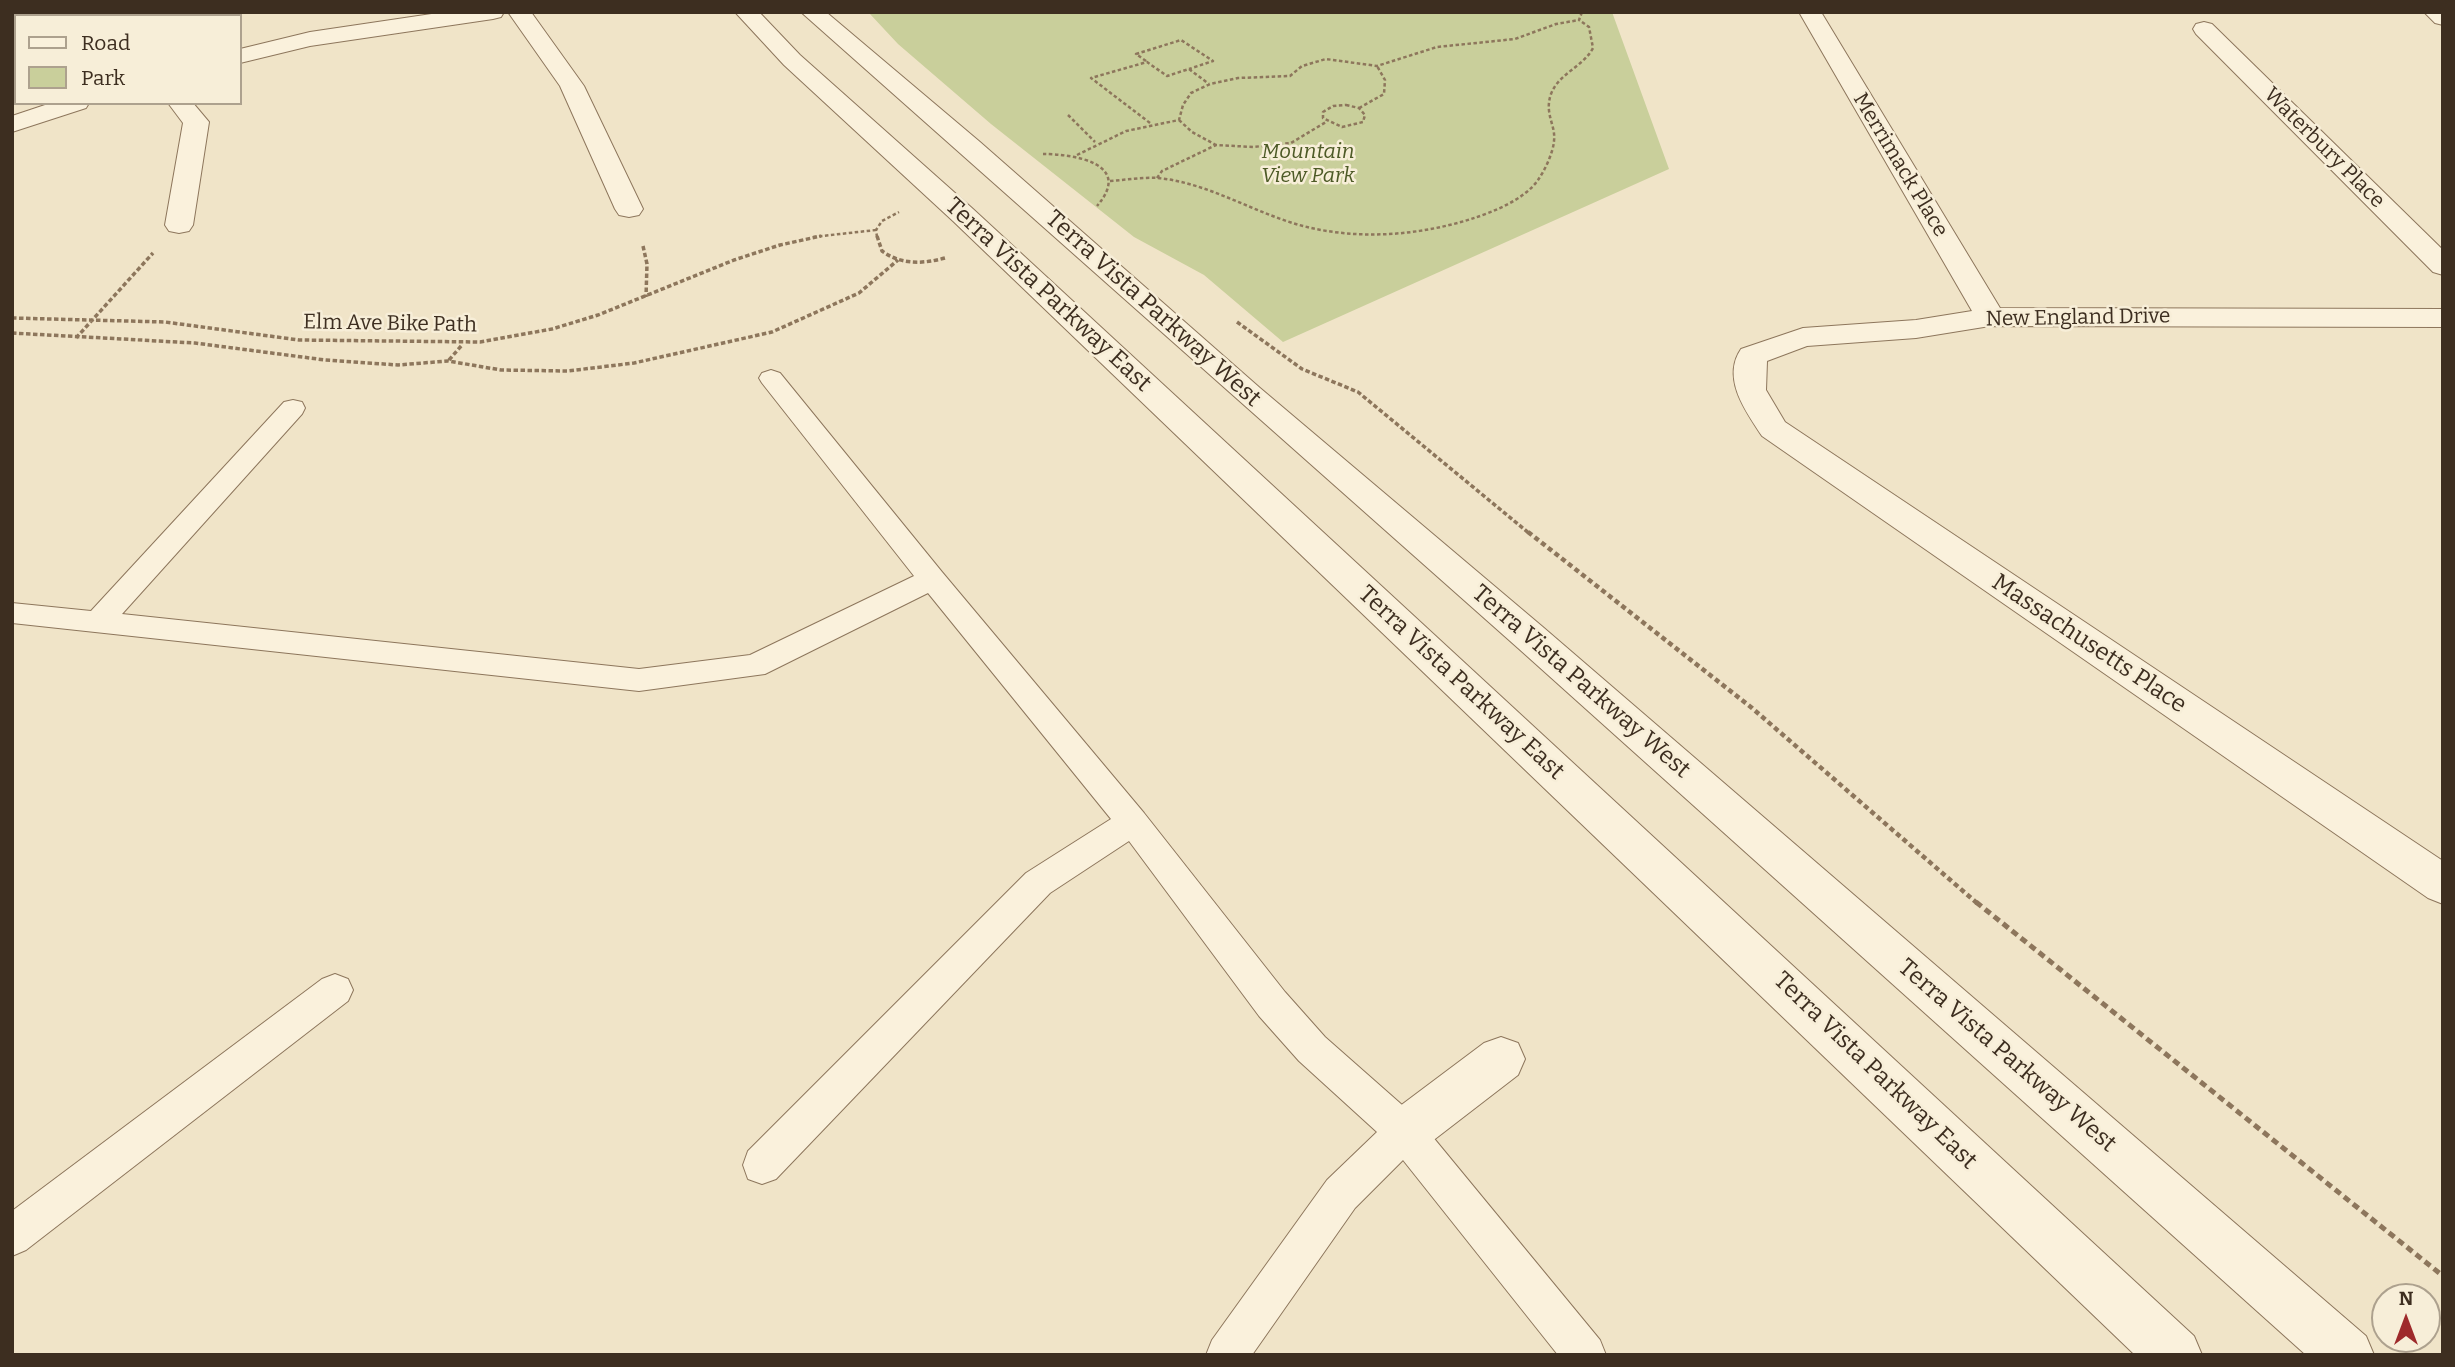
<!DOCTYPE html>
<style>
body{margin:0}
#map{position:relative;width:2455px;height:1367px;overflow:hidden;background:#f0e4c8;font-family:Bitter,serif}
canvas{display:block}
.frame{position:absolute;inset:0;border:14px solid #3d2e20;pointer-events:none}
.legend{position:absolute;left:14px;top:14px;width:228px;height:91px;box-sizing:border-box;background:#f7eed8;border:2px solid #ada18e;margin:0;padding:9px 12px;list-style:none;font-size:21px;color:#3d2e20}
.legend li{display:flex;align-items:center;gap:14px;height:35px}
.legend b{width:35px;border:2px solid #ada18e}
.north{position:absolute;left:2371px;top:1283px;width:70px;height:70px;box-sizing:border-box;background:#f7eed8;border:2px solid #ada18e;border-radius:50%;rotate:0deg;font-size:19px;font-weight:700;line-height:28px;text-align:center;color:#3d2e20}
.north::after{content:'';display:block;margin:auto;width:24px;height:32px;background:#9e2a2b;clip-path:polygon(50% 0,100% 100%,50% 72%,0 100%)}
</style>
<div id="map">
<canvas width="2455" height="1367"></canvas>
<div class="frame"></div>
<ul class="legend">
<li><b style="height:9px;background:#faf1dc"></b>Road</li>
<li><b style="height:19px;background:#c9cf9b"></b>Park</li>
</ul>
<div class="north">N</div>
</div>
<script>
const context = document.querySelector('canvas').getContext('2d');
context.lineJoin = 'round';
function paint(path, color) {
  context.fillStyle = color;
  context.fill(path, 'evenodd');
}
function stroke(path, color, width, dash) {
  context.strokeStyle = color;
  context.lineWidth = width;
  context.lineCap = dash ? 'butt' : 'round';
  context.setLineDash(dash || []);
  context.stroke(path);
}
function drawText(font, color, halo, rows, align = 'center') {
  context.font = font + ' Bitter,serif';
  context.lineWidth = 5;
  context.setLineDash([]);
  context.textBaseline = 'middle';
  context.strokeStyle = halo;
  context.fillStyle = color;
  for (const [text, x, y, turn = 0] of rows) {
    context.save();
    context.translate(x, y);
    context.rotate((+turn || 0) * Math.PI / 180);
    context.textAlign = isNaN(turn) ? turn : align;
    if (halo) context.strokeText(text, 0, 0);
    context.fillText(text, 0, 0);
    context.restore();
  }
}
paint(new Path2D(`
 M876,12h736l57,157 -386,173 -79,-67 -70,-38 -143,-113 -93,-80 -28,-30z`), '#c9cf9b');
const service = new Path2D(`
 M771,370l9,3 162,199 202,241 141,179 40,45 93,82 182,221 6,15h-48l-155,-195 -48,48 -103,147h-46l6,-15 115,-160 50,-48 -78,-71 -40,-45 -130,-175 -79,52 -274,286 -14,5 -14,-5 -5,-14 5,-14 278,-278 85,-54 -183,-226 -163,81 -126,17 -627,-68v-20l79,8 193,-209 9,-2 9,2 3,6 -3,6 -180,200 517,55 111,-14 164,-79 -152,-193 -3,-5 3,-5z
 M335,974l13,5 5,11 -5,11 -322,249 -14,6v-45l310,-232z`);
const minor = new Path2D(`
 M99,12h23l2,4h-23z
 M445,12h59l-3,5 -8,2 -183,27 -70,17v-14l70,-17z
 M508,12h23l53,74 59,123 -4,6 -10,2 -10,-2 -4,-6 -55,-123z
 M1799,12h22l179,296 443,1v18l-453,-1 -74,12 -109,8 -40,15 -1,29 19,32 658,439v43l-15,-6 -666,-462c-16,-24 -41,-58 -21,-87l62,-21 113,-8 56,-9z
 M2424,12h19v13l-8,-2z
 M2204,22l8,2 231,226v25l-10,-3 -237,-238 -3,-5 3,-5z
 M51,103h38l-3,5 -74,24v-16z
 M168,103h25l16,19 -16,103 -4,6 -10,2 -10,-2 -4,-6 18,-102z
 M1501,1037l17,6 7,16 -7,16 -96,74 -17,7 -17,-7 -8,-17 8,-17 96,-72z`);
const tertiary = new Path2D(`
 M735,12h24l41,43 173,154 1221,1127 8,19h-67l-1182,-1134 -169,-156z
 M801,12h25l154,130 280,246 284,240 822,708 8,19h-68l-788,-707z`);
stroke(service, '#8d765c', 2);
stroke(minor, '#8d765c', 2);
stroke(tertiary, '#8d765c', 2);
stroke(new Path2D(`
 M1146,61l-10,-7 45,-14 32,21 -24,8
 M1346,105l13,3 6,7 -2,7 -21,5 -19,-9v-6l10,-6z
 M1359,108l25,-14 1,-14 -8,-14
 M1068,115l27,27
 M1179,120l13,12 24,13
 M1150,123l-59,-45 56,-16 20,14 22,-7 20,15
 M1043,154c30,0 91,9 54,52
 M1077,155l49,-24 53,-11 4,-15 8,-12 19,-9 28,-6 52,-2 12,-10 24,-7 51,7 60,-19 78,-8 41,-15 23,-4
 M1157,178l5,-7 54,-26 37,2 38,-4 35,-21
 M1110,181c16,-1 32,-4 48,-3 51,5 96,35 145,48 54,14 114,10 168,-7 22,-7 53,-19 67,-39 7,-10 15,-27 16,-39 2,-16 -10,-27 -3,-47 8,-21 32,-27 42,-46l-4,-21 -10,-7 3,-8
 M813,237l63,-7
 M877,237l-1,-7 6,-9 17,-9`), '#8d765c', 2.5, [3.5, 2.5]);
stroke(new Path2D(`
 M877,236l5,15c19,14 41,13 63,7
 M643,246l4,18 -1,33
 M12,318l153,4 134,18 181,2 72,-13 46,-14 136,-55 46,-15 41,-9
 M1237,322l65,47 56,23 172,142
 M12,333l183,10 130,17 73,5 50,-4 53,9 67,1 66,-8 138,-31 87,-39 39,-33
 M76,338l77,-85
 M449,360l13,-15`), '#8d765c', 3.5, [4.5, 2.5]);
stroke(new Path2D(`
 M1528,532l224,176 226,196`), '#8d765c', 4.5, [5, 3.5]);
stroke(new Path2D(`
 M1976,902l467,374`), '#8d765c', 5, [7, 4.5]);
paint(service, '#faf1dc');
paint(minor, '#faf1dc');
paint(tertiary, '#faf1dc');
drawText('21px', '#3d2e20', '#f7eed8', [
 ["Waterbury Place",2324,148,45],
 ["Merrimack Place",1900,165,59],
 ["New England Drive",2078,318,-1],
 ["Elm Ave Bike Path",390,324,1]
]);
drawText('italic 21px', '#4d5a26', '#f7eed8', [
 ["Mountain",1308,152],
 ["View Park",1308,176]
]);
drawText('24px', '#3d2e20', '#f7eed8', [
 ["Terra Vista Parkway East",1048,295,43],
 ["Terra Vista Parkway West",1153,309,42],
 ["Massachusetts Place",2089,644,34],
 ["Terra Vista Parkway West",1581,682,41],
 ["Terra Vista Parkway East",1461,683,43],
 ["Terra Vista Parkway West",2007,1056,41],
 ["Terra Vista Parkway East",1875,1071,44]
]);
</script>
